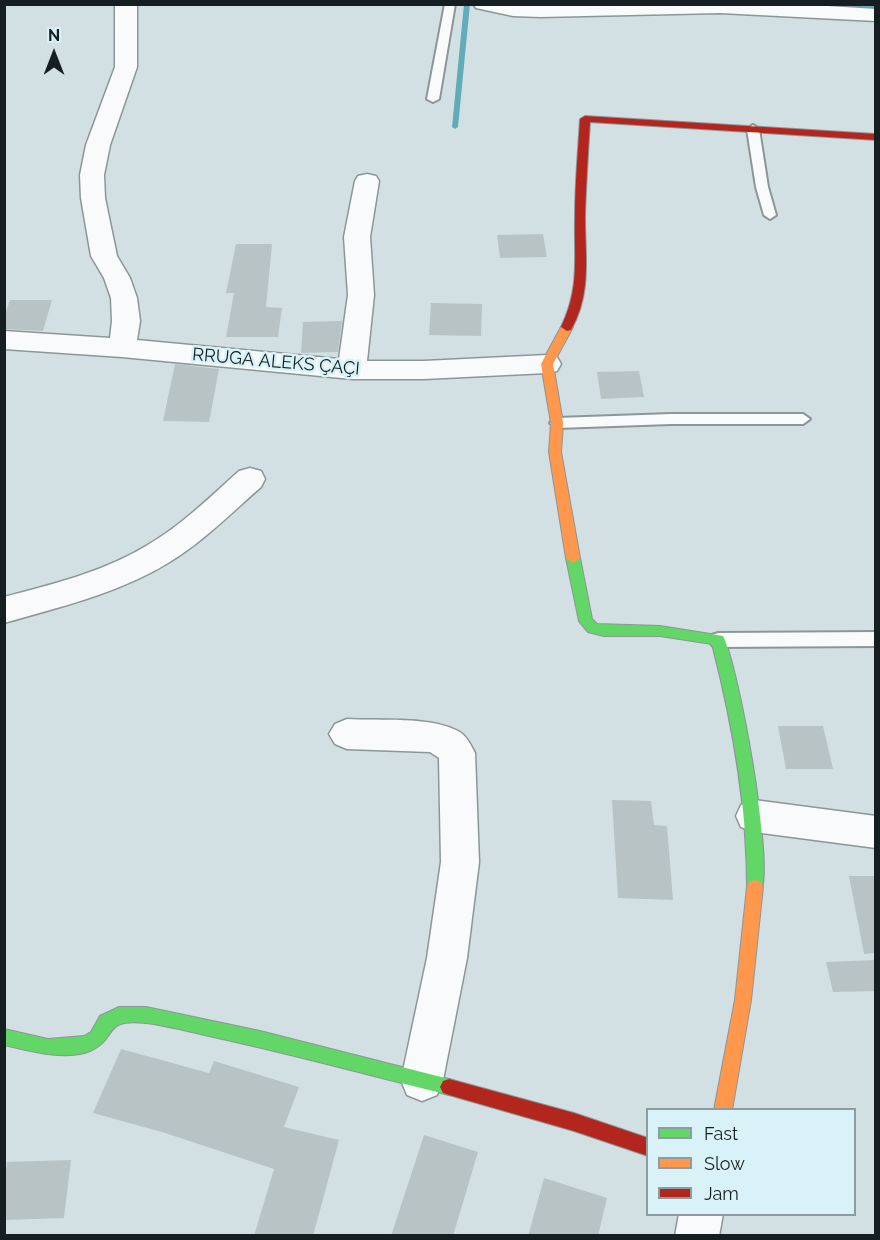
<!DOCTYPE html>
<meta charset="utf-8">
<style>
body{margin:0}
#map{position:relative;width:880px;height:1240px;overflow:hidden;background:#d3e0e3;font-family:Raleway,sans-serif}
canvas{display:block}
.frame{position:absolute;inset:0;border:6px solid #151e20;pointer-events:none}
.legend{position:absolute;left:646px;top:1108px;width:210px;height:108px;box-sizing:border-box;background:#d9f2f7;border:2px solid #8b9da1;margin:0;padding:8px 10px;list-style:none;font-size:18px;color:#151e20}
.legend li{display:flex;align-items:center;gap:12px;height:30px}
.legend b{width:30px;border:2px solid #8b9da1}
.north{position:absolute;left:24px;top:24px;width:60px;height:60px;-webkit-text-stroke:4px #d9f2f7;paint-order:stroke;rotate:0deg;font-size:16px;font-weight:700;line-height:24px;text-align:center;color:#151e20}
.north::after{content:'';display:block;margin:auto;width:21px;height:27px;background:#151e20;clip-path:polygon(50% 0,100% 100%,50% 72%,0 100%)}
</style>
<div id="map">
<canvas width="880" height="1240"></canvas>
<div class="frame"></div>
<ul class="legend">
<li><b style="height:8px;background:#63d668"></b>Fast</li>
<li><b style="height:8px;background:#ff974d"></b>Slow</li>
<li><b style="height:8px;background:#b3261e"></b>Jam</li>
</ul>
<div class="north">N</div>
</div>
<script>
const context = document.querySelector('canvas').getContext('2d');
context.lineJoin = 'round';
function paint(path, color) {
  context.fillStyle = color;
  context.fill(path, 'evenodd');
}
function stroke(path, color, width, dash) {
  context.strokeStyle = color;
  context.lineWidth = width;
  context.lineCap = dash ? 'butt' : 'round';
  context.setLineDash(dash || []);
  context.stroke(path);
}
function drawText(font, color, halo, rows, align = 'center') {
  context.font = font + ' Raleway,sans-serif';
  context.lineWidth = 5;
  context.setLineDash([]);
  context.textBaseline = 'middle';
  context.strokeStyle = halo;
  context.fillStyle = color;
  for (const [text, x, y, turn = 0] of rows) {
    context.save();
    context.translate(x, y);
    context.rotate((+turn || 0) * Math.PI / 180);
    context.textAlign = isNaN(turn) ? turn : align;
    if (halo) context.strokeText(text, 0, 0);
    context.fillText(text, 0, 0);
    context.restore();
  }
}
paint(new Path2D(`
 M464,4h6l-12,123 -3,2 -3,-2z
 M832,4l44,2v4l-41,-4z`), '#60acb9');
paint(new Path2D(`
 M543,234l4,23 -47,1 -3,-23z
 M236,244h36l-6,63 16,1 -4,29h-52l8,-44h-8z
 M10,300h42l-9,31 -39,-2v-12z
 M431,303l51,1 -1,32 -52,-1z
 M342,321l-4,31 -37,1 2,-31z
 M175,364l44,5 -10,53 -46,-1z
 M639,371l5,26 -43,2 -4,-27z
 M778,726h45l10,43h-47z
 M612,800l39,1 3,24 13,1 6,74 -55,-2z
 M849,876h27v77l-12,1z
 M876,960v31l-43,1 -7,-30z
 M121,1049l88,24 5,-12 85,26 -15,40 55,13 -26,96h-59l20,-67 -109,-36 -72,-20z
 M424,1135l54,17 -25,84h-62z
 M71,1160l-7,58 -60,2v-38l3,-20z
 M544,1178l63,20 -9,38h-70z`), '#b8c3c5');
const lane = new Path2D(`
 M445,4h10l-16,95 -6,3 -6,-3z
 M753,125l6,4 9,58 8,28 -6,4 -6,-4 -8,-28 -9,-58z
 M671,414h132l7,5 -7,5h-132l-114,4 -7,-5 7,-5z
 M876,632v14l-158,1 -6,-2 -2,-5 2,-5 6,-2z`);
const street = new Path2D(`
 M115,4h22v63l-27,78 -6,30 1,23 12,58 13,22 7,20 3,23 -3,19 202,19 9,-64 -4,-58 11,-56 3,-5 9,-2 9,2 3,5 -9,56 4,58 -7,66h57l123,-6 10,2 4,7 -4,7 -10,2 -123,6h-72l-230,-22 -118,-8v-18l106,7 2,-17 -1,-23 -7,-20 -13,-22 -10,-58 -1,-23 6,-30 29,-78z
 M473,4h323l80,5v12l-156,-8 -180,4 -27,-1 -37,-8z
 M250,468l11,3 4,8 -4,8c-30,26 -58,55 -93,76 -49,30 -108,44 -164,60v-26c49,-13 99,-25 142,-51 35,-20 64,-49 93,-75z
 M347,719c32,2 83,-3 111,12 8,4 13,14 17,22l4,109 -12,96 -24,122 -6,15 -15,6 -15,-6 -6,-15 26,-122 14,-96 -2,-104 -9,-6 -83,-3 -12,-5 -6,-10 6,-10z
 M754,800l122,16v32l-122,-16 -13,-5 -5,-11 5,-11z
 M679,1214h44l-4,22h-44z`);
const fast = new Path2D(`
 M573,553l7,5 12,61 5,5 63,2 63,10c16,33 51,226 38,256l-6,2 -6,-2 -2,-5c0,-83 -14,-162 -35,-243l-52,-8h-56l-16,-4 -9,-11 -13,-63z
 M119,1007h27l114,24 189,48 6,2 3,6 -3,6 -6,2c-77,-19 -153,-40 -231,-57 -24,-5 -48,-12 -72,-15 -45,-5 -27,15 -56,28 -25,10 -60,0 -86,-6v-16l44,10 36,-3 7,-4 9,-16z`);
const slow = new Path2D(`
 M567,323l6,4 -20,37 10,59 -2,29 19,106 -7,5 -7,-5 -17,-106 2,-29 -10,-59 20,-37z
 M755,880l6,2 2,5 -12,113 -19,110h-18l21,-110 12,-113 2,-5z`);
const jam = new Path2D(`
 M585,116l291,18v6l-286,-18c-2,31 -4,62 -5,94 0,40 7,77 -14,114l-4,1 -6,-4c19,-39 13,-68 14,-110 0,-33 3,-65 5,-98z
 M449,1079l125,34 74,25v18l-74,-25 -125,-36 -6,-2 -3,-6 3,-6z`);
stroke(lane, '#8c9698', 4);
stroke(street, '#8c9698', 3);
stroke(fast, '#8c9698', 2);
stroke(slow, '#8c9698', 2);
stroke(jam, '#8c9698', 2);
paint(lane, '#f8fafb');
paint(street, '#f8fafb');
paint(fast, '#63d668');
paint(slow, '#ff974d');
paint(jam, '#b3261e');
drawText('18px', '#151e20', '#d9f2f7', [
 ["RRUGA ALEKS ÇAÇI",276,362,5]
]);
</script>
